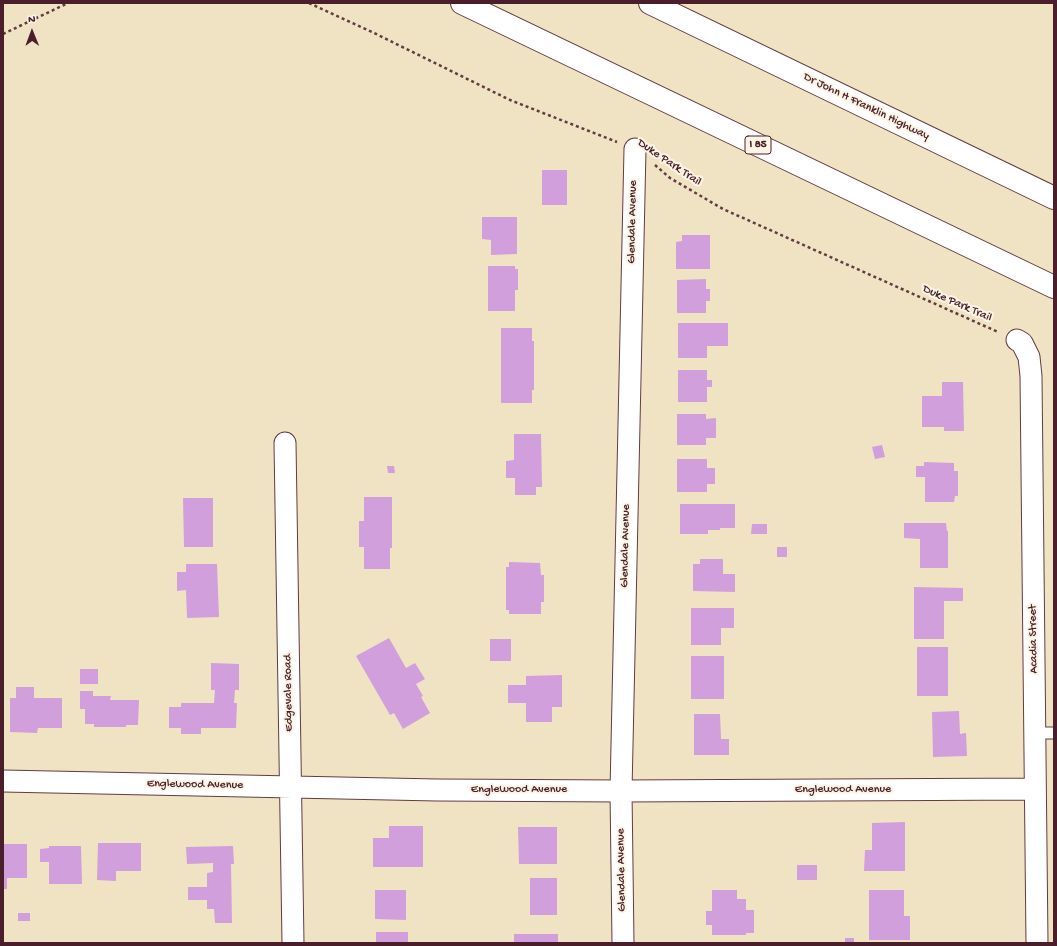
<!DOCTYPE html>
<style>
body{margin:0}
#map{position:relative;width:1057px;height:946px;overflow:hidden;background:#efe3c4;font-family:"Gochi Hand",sans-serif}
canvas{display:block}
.frame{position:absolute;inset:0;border:4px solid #4a1f2b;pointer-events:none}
.north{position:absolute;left:12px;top:12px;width:40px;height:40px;-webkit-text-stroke:3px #fcf5e5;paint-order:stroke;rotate:359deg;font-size:11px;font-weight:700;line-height:16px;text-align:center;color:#4a1f2b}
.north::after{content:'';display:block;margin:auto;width:14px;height:18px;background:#4a1f2b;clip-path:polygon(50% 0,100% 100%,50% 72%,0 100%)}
</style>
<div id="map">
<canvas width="1057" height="946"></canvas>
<div class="frame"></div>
<div class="north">N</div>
</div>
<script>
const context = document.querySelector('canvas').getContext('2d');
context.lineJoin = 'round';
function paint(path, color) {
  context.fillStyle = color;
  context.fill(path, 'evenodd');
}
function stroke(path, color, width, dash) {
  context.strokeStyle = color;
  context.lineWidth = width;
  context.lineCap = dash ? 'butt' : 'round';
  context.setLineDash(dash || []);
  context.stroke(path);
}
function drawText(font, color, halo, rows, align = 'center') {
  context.font = font + ' "Gochi Hand",sans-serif';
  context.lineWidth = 4;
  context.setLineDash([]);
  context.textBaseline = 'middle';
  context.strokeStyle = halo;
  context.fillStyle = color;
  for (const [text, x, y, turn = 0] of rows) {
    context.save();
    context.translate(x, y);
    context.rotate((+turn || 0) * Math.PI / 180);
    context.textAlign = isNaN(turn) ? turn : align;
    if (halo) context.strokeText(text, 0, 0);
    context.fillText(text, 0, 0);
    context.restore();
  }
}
paint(new Path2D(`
 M542,170h25v35h-25z
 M482,217h35v37l-26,1v-15l-9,-1z
 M682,235h28v34h-34v-27l6,-1z
 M488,266h27v3h3v21h-3v21h-27z
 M706,279v10h4v12h-4v12h-29v-33z
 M678,323h50v23h-21v12h-29z
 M501,328h31v13h2v49h-2v13h-31z
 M678,370h29v10h5v7h-5v15h-29z
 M942,382h21l1,49h-20v-4h-22v-31h20z
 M677,414h29v5l10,-1v20h-10v7h-29z
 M514,434h27l1,53h-6v8h-21v-17h-9v-17l8,-1z
 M882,445l3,12 -10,2 -3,-12z
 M677,459h30v9h8v16h-8v8h-30z
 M924,462l30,1v8h4v25h-3l-1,6h-29v-25h-9v-11h8z
 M387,466h7l1,7h-7z
 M364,497h28v51h-2v21h-26v-22h-5v-26h5z
 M183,498h30v49h-29z
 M680,504h55v24h-15v2h-12v4h-28z
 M904,523h42l1,8h1v37h-28v-29l-16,-1z
 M752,524h15v10h-16z
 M777,547h10v10h-10z
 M700,559h23v15h12v18l-42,-1v-27h7z
 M509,562l31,1 1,12h3v27h-3v12h-32v-4h-3v-43h3z
 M186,564h31l2,53 -32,1 -1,-28 -9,1v-19h9z
 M914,587l49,1v13h-19v38h-30z
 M691,608h43v20h-13v17h-30z
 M389,638l17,30 9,-5 10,16 -9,5 7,12 -2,1 9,16 -27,16 -9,-16 -4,2 -34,-59z
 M490,639h21v22h-21z
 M917,647h31v49h-31z
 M691,656h33v43h-33z
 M211,663l28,1v26h-4l-1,13h3l-1,25h-35v6h-20v-6h-12v-21h12v-4h33l1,-13h-4z
 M80,669h18v15h-18z
 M562,675v32h-10v15h-26v-19h-18v-18h18v-9z
 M16,687h18v11h28v30h-24l-1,5 -27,-1v-34h6z
 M80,691h13v5h18l-1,4h29l-1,25h-12v2h-32v-3h-9v-15h-5z
 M959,711l1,23 6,-1 1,23 -34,1 -1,-45z
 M694,714h26l1,25h8v16h-35z
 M905,822v49h-41l1,-21h7v-27z
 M389,826h34v41h-50v-29h16z
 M518,827h39v37h-38z
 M98,843h43v28h-25v10l-19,-1z
 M3,844h24v34h-20v11h-4z
 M49,846h32l1,38h-33v-22h-9v-13l9,-1z
 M233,846l1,18h-3l1,59h-17l-1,-14h-7v-9h-19v-13h19v-14l6,-1v-9l-26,1 -1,-17z
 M797,865h20v15h-20z
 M530,878h27v37h-27z
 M375,890h31v30l-31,-1z
 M712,890h25v9h9v11h8v23h-8v2h-34v-10h-6v-14h6z
 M869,890h35v26h6v24h-41z
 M18,913h12v8h-12z
 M376,932h32v11h-32z
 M514,934h44v9h-44z
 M845,938h9v5h-9z`), '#d09fdc');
const service = new Path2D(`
 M1035,733h19`);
const minor = new Path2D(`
 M1017,340l5,3 7,14 2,19 6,567
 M285,443l8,500
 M3,781l434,9 184,1 414,-2
 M623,943l-2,-152 14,-642`);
const motorway = new Path2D(`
 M462,3l592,284
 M650,3l404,195`);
stroke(service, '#633c42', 13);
stroke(minor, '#633c42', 23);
stroke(motorway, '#633c42', 24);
stroke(new Path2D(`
 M309,3l63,29 138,68 107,42
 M3,34l65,-31
 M655,165l15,13 53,31 275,123`), '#633c42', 2.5, [3, 3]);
stroke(service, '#fff', 11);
stroke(minor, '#fff', 21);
stroke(motorway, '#fff', 22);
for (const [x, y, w] of [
 [758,145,26]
]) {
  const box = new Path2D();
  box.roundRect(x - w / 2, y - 9, w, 18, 3);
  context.fillStyle = '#fcf5e5';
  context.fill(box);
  stroke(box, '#4a1f2b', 1);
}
drawText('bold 11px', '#4a1f2b', null, [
 ["I 85",758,145]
]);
drawText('12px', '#4a1f2b', '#fcf5e5', [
 ["Dr John H Franklin Highway",866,107,26],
 ["Duke Park Trail",669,163,34],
 ["Glendale Avenue",633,222,-89],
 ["Duke Park Trail",957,304,24],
 ["Glendale Avenue",626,546,-89],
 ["Acadia Street",1034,639,-91],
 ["Edgevale Road",289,693,-91],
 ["Englewood Avenue",195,785,1],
 ["Englewood Avenue",519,790],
 ["Englewood Avenue",843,790],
 ["Glendale Avenue",622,870,-91]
]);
</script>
